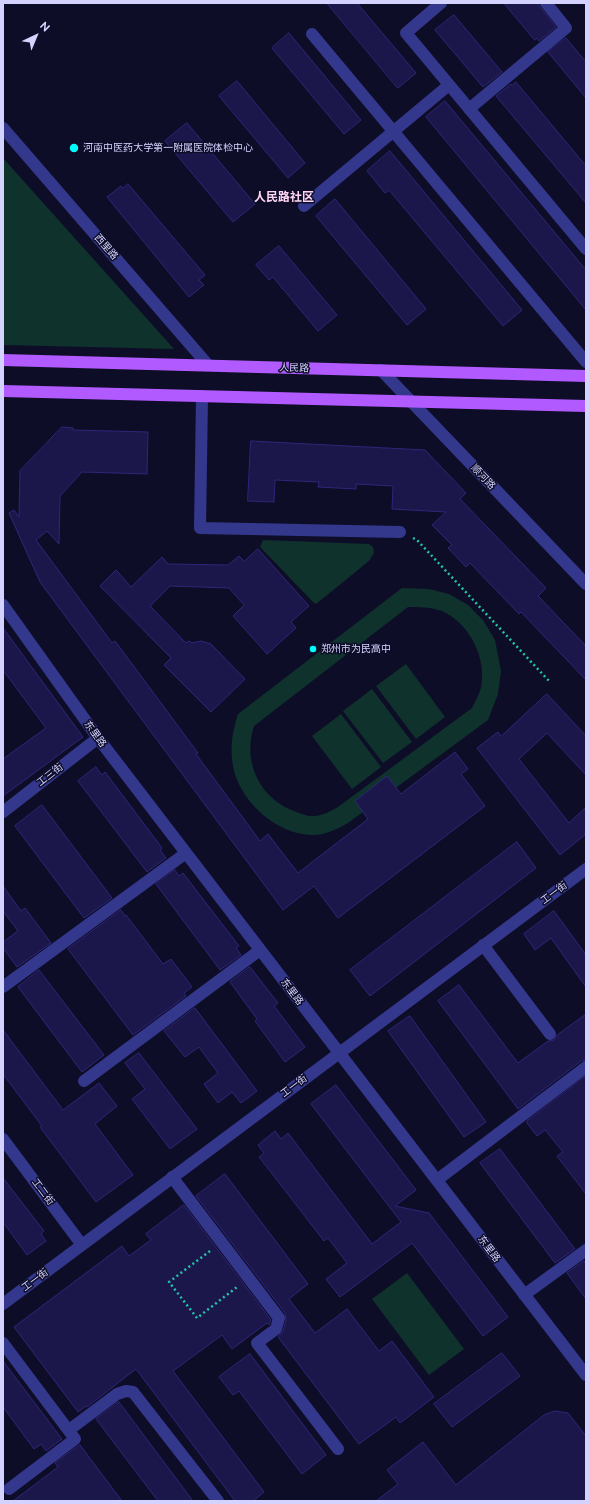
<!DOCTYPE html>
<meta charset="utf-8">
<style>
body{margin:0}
#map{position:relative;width:589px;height:1504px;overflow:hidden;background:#0e0d28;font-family:Raleway,sans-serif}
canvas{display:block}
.frame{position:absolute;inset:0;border:4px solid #d4d3ff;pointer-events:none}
.north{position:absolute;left:16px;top:16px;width:40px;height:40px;-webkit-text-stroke:3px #0e0d28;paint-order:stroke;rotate:44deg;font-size:11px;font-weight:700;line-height:16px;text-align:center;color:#d4d3ff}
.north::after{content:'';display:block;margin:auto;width:14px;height:18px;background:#d4d3ff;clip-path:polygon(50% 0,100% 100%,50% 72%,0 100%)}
</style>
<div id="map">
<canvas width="589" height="1504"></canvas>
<div class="frame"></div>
<div class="north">N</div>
</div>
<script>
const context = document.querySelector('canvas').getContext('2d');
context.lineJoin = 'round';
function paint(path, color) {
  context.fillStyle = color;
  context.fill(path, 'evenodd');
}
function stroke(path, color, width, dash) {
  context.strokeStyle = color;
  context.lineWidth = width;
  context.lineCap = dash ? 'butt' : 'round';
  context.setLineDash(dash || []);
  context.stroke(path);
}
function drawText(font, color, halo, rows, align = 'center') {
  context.font = font + ' Raleway,"Noto Sans SC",sans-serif';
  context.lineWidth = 3;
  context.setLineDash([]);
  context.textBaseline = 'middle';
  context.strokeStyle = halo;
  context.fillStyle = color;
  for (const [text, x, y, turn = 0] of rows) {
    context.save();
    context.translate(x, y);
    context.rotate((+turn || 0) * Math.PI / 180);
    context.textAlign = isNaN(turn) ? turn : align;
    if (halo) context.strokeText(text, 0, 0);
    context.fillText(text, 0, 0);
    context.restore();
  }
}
paint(new Path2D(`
 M3,158l171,191 -171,-4z
 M263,540l106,4 4,3 1,6 -5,8 -53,43 -3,-2 -53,-55z
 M402,588l27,1 20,5 19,11 15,15 12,20 6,31 -3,23 -10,26 -140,103c-11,6 -22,12 -35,12 -36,0 -74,-34 -80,-69 -3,-18 -1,-34 5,-52zM408,607c12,0 23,0 34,4 28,13 45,47 39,77 -2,7 -6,13 -9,20l-134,99c-7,4 -14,8 -23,9 -9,1 -18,-4 -26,-7 -32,-15 -46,-50 -35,-83z
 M406,664l39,53 -29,22 -40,-53z
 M372,689l40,53 -29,21 -40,-52z
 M341,714l40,53 -29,22 -40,-53z
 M407,1273l57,76 -35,26 -57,-76z`), '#0f322d');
const building = new Path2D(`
 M327,3h30l59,70 -18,15z
 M504,3h33l19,24 -17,14 -2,-3 -2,2z
 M454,15l48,57 -19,15 -48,-57z
 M289,33l72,87 -17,14 -72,-86z
 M566,38l20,24v36l-38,-46z
 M237,81l68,82 -17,15 -69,-82z
 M516,82l70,84v37l-90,-107 15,-12 1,1z
 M445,101l141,169v40l-160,-193z
 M187,123l68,81 -22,18 -68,-81z
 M390,151l132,159 -19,16 -114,-136 -4,3 -18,-22z
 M128,184l77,91 -6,5 5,5 -15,12 -82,-100 14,-11 2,2z
 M335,199l91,110 -19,16 -91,-109z
 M279,246l58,69 -19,16 -45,-54 -4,3 -13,-15z
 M62,427l11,1v2l75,2 -1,42 -65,-2 -22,24 -1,48 -12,-13 -11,9 76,103 3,-2 83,112 -2,1 64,87 8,-7 30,39 70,-54 -13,-18 32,-25 14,18 54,-42 13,17 -7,5 24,32 -147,112 -24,-32 -31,24 -243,-328 -31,-69 5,-3 5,7 1,-46z
 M251,441l174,9 41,43 -6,6 86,89 -8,8 48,50v34l-65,-68 -2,2 -49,-51 -4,4 -18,-19 4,-3 -20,-20 14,-13 -54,-3 1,-23 -37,-2v5l-38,-2 1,-5 -44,-2 -1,22 -26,-1z
 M258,549l51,57 -18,16 5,6 -29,26 -34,-38 11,-11 -15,-17 -59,-2 -20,20 36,37 3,-2 3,2 9,-2 10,3 34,35 -34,33 -47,-47 7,-7 -71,-72 16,-16 15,17 31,-30 6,7 60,1 11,-9 5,5z
 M3,628l80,109 -80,59v-37l43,-31 -43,-58z
 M547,694l39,42v39l-39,-42 -28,26 50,64 17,-16v27l-26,21 -83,-107 21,-16 3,4z
 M96,767l6,8 3,-3 57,76 -2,2 6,8 -19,14 -69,-91z
 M42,805l70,93 -28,20 -69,-92z
 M517,842l19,26 -166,128 -20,-26z
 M175,870l4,6 4,-3 56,73 -3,2 5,7 -21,15 -64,-86z
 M3,886l18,25 4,-3 26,35 -34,24 -14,-19v-6l15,-11 -15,-20z
 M121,910l4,6 1,-1 37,49 8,-5 21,28 -8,6 2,3 -53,39 -65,-86z
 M554,911l32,44v32l-35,-49 -16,12 -11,-16z
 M250,967l28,36 -4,3 31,41 -20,15 -30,-41 2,-2 -27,-37z
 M39,970l65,85 -22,17 -64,-85z
 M459,985l59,78 30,-22 6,-1 3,-5 29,-21v46l-5,1 -63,48 -80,-108z
 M195,1008l62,83 -16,12 -9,-11 -14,11 -14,-19 14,-11 -19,-26 -14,10 -21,-26z
 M410,1016l76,106 -22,15 -76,-106z
 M3,1030l60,80 36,-27 18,23 -22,18 38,51 -37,27 -56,-75 2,-1 -39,-52z
 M139,1053l58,76 -27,20 -38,-50 13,-10 -20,-26z
 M586,1076v118l-29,-38 6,-4 -18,-22 -8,6 -10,-13v-2z
 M336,1085l80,105 -21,16 34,7 79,104 -25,19 -71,-93 -72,54 -14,-18 21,-16 -19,-25 -4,3 -54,-70 -11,-14 5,-4 -6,-8 17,-14 6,8 7,-6 84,111 29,-22 -90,-118z
 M500,1149l75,100 -20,14 -75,-100z
 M225,1174l83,110 -19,15 26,34 32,-24 32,42 13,-10 42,56 -34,26 -4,-6 -37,27 -81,-107 5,-6 3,-11 -1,-7 -89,-117z
 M3,1178l41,53 -3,3 5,7 -19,14 -24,-33z
 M184,1205l87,115 -2,5 -2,-2 -35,26 -10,-14 -49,36 91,121 -11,9h-18l-99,-132 -49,38 -1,-1 -8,6 -64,-85 108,-81 7,10 22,-16 -5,-6z
 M584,1261l2,3v35l-19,-26z
 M502,1353l18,23 -68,51 -18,-23z
 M250,1354l76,101 -24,19 -63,-83 -6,4 -14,-18z
 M3,1361l59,78 -16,12 -5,-7 -7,5 -31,-42z
 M119,1402l74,99h-35l-62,-82z
 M555,1411l13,2 18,23v65h-210l22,-17 -11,-14 36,-28 33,43 88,-70z
 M80,1445l42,56h-109l45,-34 -3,-4z`);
paint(building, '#1c174b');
stroke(building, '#2e2679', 1);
stroke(new Path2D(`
 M413,538l4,2 133,142
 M210,1251l-41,31 28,36 40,-31`), '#22c5aa', 2.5, [2, 3]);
stroke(new Path2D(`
 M441,3l-35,30 180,216
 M312,34l274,328
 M469,109l97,-81 -20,-25
 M3,128l205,237
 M304,206l145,-121
 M381,370l205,214
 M202,396l-2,132 200,4
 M3,605l95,133 488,637
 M3,812l95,-74
 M483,945l67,89
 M3,987l183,-134
 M84,1081l176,-131
 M3,1139l79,106
 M172,1177l107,141 -3,11 -19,14 81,106
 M437,1180l149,-113
 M524,1295l62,-45
 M3,1304l583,-435
 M3,1343l72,96 -66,50
 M69,1430l48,-36 9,-3 7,1 85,109`), '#33388c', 12);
stroke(new Path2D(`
 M3,360l583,16
 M3,391l583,15`), '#b15aff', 12);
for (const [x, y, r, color] of [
 [74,148,5,"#00fefe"],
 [313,649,4,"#00fefe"]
]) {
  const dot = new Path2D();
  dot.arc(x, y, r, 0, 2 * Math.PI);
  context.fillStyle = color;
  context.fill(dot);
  stroke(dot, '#0e0d28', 1.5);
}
drawText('10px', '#d4d3ff', '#0e0d28', [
 ["河南中医药大学第一附属医院体检中心",83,148],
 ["郑州市为民高中",321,649]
], 'left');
drawText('10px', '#d4d3ff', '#0e0d28', [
 ["西里路",106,247,49],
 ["人民路",294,368,2],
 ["顺河路",483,477,46],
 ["东里路",95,734,54],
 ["工三街",50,775,-38],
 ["工一街",554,893,-37],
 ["东里路",292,992,53],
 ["工一街",294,1086,-37],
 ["工二街",43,1192,53],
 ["东里路",489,1249,53],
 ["工一街",35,1280,-37]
]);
drawText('bold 12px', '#ffd5f4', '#0e0d28', [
 ["人民路社区",284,197]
]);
</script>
